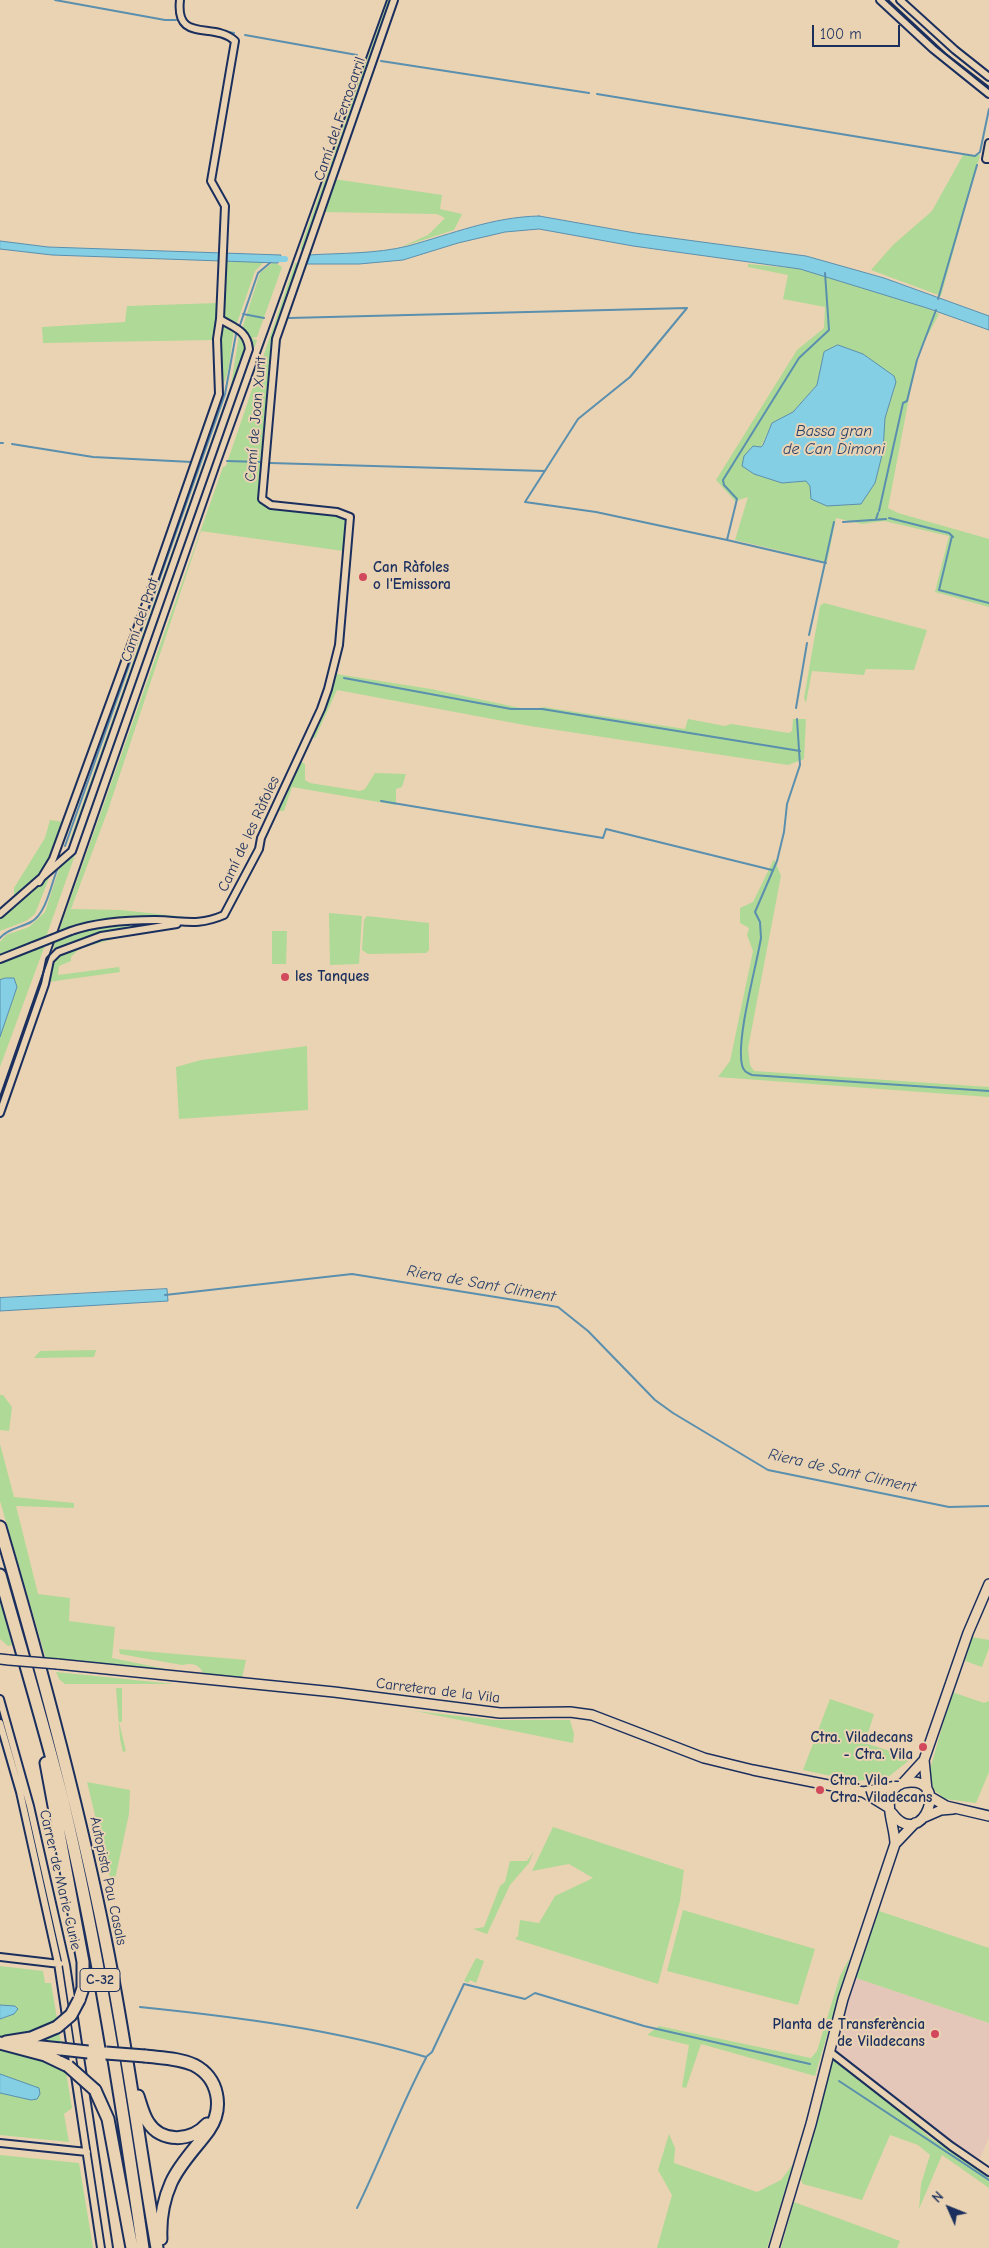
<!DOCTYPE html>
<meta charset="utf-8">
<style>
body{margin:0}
#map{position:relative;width:989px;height:2248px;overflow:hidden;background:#ead3b3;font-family:"Comic Neue",sans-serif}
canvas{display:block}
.north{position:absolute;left:924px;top:2183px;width:50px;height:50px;-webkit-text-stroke:4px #ead3b3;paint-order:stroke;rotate:314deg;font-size:14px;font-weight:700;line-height:20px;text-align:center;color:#1b2f5e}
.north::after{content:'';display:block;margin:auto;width:18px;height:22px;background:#1b2f5e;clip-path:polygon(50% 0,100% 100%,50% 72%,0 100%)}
.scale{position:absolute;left:812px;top:25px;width:88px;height:22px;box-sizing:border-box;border:2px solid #1b2f5e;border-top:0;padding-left:6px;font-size:15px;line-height:18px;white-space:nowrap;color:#1b2f5e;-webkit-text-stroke:4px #ead3b3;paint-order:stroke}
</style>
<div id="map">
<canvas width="989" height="2248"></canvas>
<div class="north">N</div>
<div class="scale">100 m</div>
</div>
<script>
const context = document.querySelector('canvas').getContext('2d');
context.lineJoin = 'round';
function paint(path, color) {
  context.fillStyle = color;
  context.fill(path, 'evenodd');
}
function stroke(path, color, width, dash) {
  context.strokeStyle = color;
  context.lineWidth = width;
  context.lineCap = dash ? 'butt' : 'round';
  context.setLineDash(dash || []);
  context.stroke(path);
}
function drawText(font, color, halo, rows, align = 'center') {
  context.font = font + ' "Comic Neue",sans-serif';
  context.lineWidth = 4;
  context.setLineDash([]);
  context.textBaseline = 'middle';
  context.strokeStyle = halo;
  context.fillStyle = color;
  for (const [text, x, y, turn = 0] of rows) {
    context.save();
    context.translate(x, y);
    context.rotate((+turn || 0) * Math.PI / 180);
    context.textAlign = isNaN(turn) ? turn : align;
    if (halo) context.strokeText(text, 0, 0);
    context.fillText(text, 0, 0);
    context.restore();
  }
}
paint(new Path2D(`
 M853,1977l136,46v114l-10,24 -29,-19 -118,-91z`), '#e5c7ba');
paint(new Path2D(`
 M388,0h5l-89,251 -4,-2z
 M963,155h17l-39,141 -70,-26 22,-25 39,-34z
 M334,179l108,16 -2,14 22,5 -8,16 -53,17 27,-12 17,-17 -8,-4 -115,-2z
 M265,261l-10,10 -19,55 -13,-10 3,-54z
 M274,262l8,5 -25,70 -6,1 -9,-9 18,-56z
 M295,263h4l-25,77 -15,160 7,8 78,7 5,8 -6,28 -142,-20 -93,279 -37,99 50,1 83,9c-48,1 -100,-8 -145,12l164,-464 3,-1z
 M748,264l52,5 127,39 12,6 -22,42 -29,152 10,5 91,26v68l-54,-15 14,-56 -65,-15 -22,3 -26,-6 -9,44 -92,-22 13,-43 -13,4 -19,-21 81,-130 27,-22 1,-21 -42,-8 5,-24 -40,-8zM838,345l25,9 31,22 1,11 -10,31 -2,33 -8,32 -14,21 -51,-18 -4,-5 -24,2 -28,-9 -12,-8 2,-10 17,-9 11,-24 21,-11 24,-27 7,-33z
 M218,303l-5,37 -170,3 -1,-16 83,-5 2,-16z
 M222,326l12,6c-4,17 -3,37 -11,53l-4,-45z
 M239,335l18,5 -211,597 -46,19v-14l6,-7 23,-8 16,-15 16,-49 12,-10 3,-21 -7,10 162,-457z
 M824,603l103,27 -13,40 -48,-1 -2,6 -52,-4 -6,32 -2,-5 16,-92z
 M336,674l95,15 99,21 14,-3 141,22 3,-10 37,7 6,-2 58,9 3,-2 1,-12h13l-2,40 -16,6 -258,-39 -193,-36 -22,48h-3z
 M301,762l4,2v16l5,3 50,8 5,-2 10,-16 31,1 -4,13 -6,2v16l-104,-18 -8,24h-5z
 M50,820l14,2 -13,37 -9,14 -28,25v-10l31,-50z
 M774,859l7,17 -33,172 2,17 4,6 235,16v10l-271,-20 12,-16 23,-110 -6,-16 2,-7 -9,-5v-15l13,-6z
 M51,873l-16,41 -9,7 -26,10v-13l6,-8z
 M329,913l33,3 -3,48 -29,1z
 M367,916l62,7v27l-3,3 -58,1 -6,-4 2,-30z
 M155,924l1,1 -35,4 -68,22 2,-9c40,-17 58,-17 100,-18z
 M272,931h15l-1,33h-14z
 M121,934l-5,4 -37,11 -8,8v4l-12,5 -1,9 61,-8 1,5 -72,10 7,-25 5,-3 29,-12z
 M45,945l-45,122v-30l17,-50 -11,-9 -6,2v-18z
 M307,1046l1,64 -129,9 -3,-52 25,-7z
 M96,1350l-2,7 -60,1 6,-7z
 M0,1395h3l9,12 -3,24 -9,-1z
 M0,1444l14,53 60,6v5l-58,-2 22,88 32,4 -1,23 46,6 -3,31 73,15 -139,-14 -46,-158z
 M0,1599l12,46 -4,1 -8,-7z
 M972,1637l17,3v8l-7,19 -17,-6z
 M119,1649l127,11 -4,18 -37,-2c-5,-11 -11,-14 -23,-11l-62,-11z
 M56,1672l118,12h-109l-6,-5z
 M116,1688h6v34h-3l7,29 -3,1 -3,-13z
 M952,1692l32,11 5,-2v71l-13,31 -31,-4 -11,-9 -5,-17z
 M830,1699l44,15 -9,29 47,15 -25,20 -32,3 -52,-11z
 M415,1711l80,9h75l4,14 -1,9z
 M87,1782l43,8 -1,24 -15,70 -2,2z
 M553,1827l131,43 -4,31 -22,83 -143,-45 3,-3 2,-16 19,3 16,-27 38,-18 -24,-14 -37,7z
 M534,1851l-5,12 -19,22 -23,49 -14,-5 11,-2 16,-41 5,-4 5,-21h17z
 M683,1910l132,39 -17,56 -131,-34z
 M876,1910l113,38v75l-136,-46z
 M850,1957l-35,119 -114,-32 -15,44 -4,-1 7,-42 -42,-10 12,-9 152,32 6,-7 23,-75z
 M476,1958l8,3 -8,22 -6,-3 -2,3 -4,-2z
 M0,1966l43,5 2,12h6l21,125 -8,6 5,28 -69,-7z
 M832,2058l74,57 23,22 60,38v13l-47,-33 -23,54 2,-25 9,-29 -12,-10 -28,-10 -28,65 -59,-16 -2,-4z
 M669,2134l6,14 -1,15 83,29 24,-12 12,-16 -26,84h-110l15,-53 -14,-25z
 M0,2155l79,8 14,85h-93z
 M794,2202l106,39 -3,7h-116z`), '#afd996');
const water = new Path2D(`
 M539,216l96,17 171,23 78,22 105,38v14l-62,-22 -127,-39 -167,-23 -94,-17 -34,3 -47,11 -55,17 -44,4h-55l4,-9c32,-2 68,-1 100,-9 44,-12 84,-29 131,-30z
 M0,241l48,6 233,8 -3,8 -226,-8 -52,-6z
 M838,345l25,9 31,22 2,6 -11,36 -2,33 -8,32 -14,21 -34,2 -16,-7 -1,-13 -4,-5 -24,2 -28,-9 -12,-8 2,-10 9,-10 8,1 2,-2 9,-22 21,-11 24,-27 7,-33z
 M6,978h8l3,9 -17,50v-57z
 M167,1289l1,12 -168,10v-13z
 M0,2005l15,1 3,3 -4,5 -14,5z
 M0,2074l39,14 1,6 -3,5 -6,1 -31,-7z`);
paint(water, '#84cfe4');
stroke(water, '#5a8fae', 1);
stroke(new Path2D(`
 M55,0l110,20h11
 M223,31l11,2
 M245,35l112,20
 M381,61l208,32
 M597,94l378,62 5,-4 9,-43
 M938,299l39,-134
 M243,314l21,4
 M289,318l398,-10 -57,69 -52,42 -53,83 71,10 131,28 10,-41 -13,-14 -1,-5 76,-122 30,-28 -4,-57
 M240,325l18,-52 13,-11
 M0,443h3
 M12,444l81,13 99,5
 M227,461l33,1
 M270,463l275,8
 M879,511l24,-108 4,-2 10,-41 19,-50
 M889,518l60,15 4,4
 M876,519l2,-6
 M843,522l43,-3
 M952,536l-13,54 50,13
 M727,540l99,23
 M809,635l25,-113
 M344,678l167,31h31l258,42
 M796,708l11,-65
 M797,719l3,46 -13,39 -3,28 -7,29 -22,51 5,10 1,16c-5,30 -25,101 -19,127 1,6 5,8 10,10l237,16
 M381,801l222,37 3,-9 166,41
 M65,846l160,-452 11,-60
 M0,938c9,-10 20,-10 31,-16 15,-8 20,-37 26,-52
 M165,1295l187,-21 206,33 30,24 67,69 18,13 95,57 181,37 40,-1
 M140,2007c97,10 193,22 286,50l6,-5 32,-68 61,15 10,-6 109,33 166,38
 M839,2081l150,99
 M357,2208c24,-49 43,-101 69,-150`), '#5a8fae', 2);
stroke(new Path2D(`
 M271,259h14`), '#84cfe4', 6);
const minor = new Path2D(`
 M880,0l53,49 56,45
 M900,0l55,50 34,27
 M989,143l-3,16h3
 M39,882l14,-23 89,-244 77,-221 -2,-55 3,-20 5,-113 -14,-25 24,-140c-21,-20 -60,3 -55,-41
 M0,914l72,-63 177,-502c-2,-19 -15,-21 -29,-30
 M71,931c26,-9 57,-11 84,-11 28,0 41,7 69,-5l35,-66 2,-11 60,-129 7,-20 11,-44 11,-128 -13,-5 -66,-7 -9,-6 14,-160 118,-339
 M0,959l33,-13
 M0,1113l45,-129 5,-24 8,-8 43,-16 76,-12
 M0,1699l30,107 36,159 43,283
 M0,1723l20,69 38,171 43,285
 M0,1957l60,7
 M829,2051l122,95 38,26
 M0,2143l87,9`);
const secondary = new Path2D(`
 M0,1659l9,1
 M57,1664l277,28 166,21 70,-1 22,3 112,43 49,12 110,22 26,16
 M924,1760l3,30
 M863,1792l34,-6 6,-3 21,-23 44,-127 21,-49
 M929,1796l17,10 43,10
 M892,1813c30,41 62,-41 11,-30
 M925,1817l16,-7 12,-1
 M895,1844l20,-21
 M774,2248l37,-124 32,-125 52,-155c0,-19 -14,-44 2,-58`);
const motorway = new Path2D(`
 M0,1527c40,136 77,272 105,411 21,103 34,207 52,310
 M0,1575c21,75 44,150 63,226 35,147 58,297 80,447
 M46,1763l37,199v26l-4,12
 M6,2042l25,-4 26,-11
 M0,2043l45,12 23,11
 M32,2046l29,3
 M145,2056c16,2 34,2 49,9 25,13 30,43 15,65 -13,18 -29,33 -38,53 -8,18 -11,36 -10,56
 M95,2090l13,29 24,129
 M138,2096c3,9 5,18 10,26 13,21 43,20 59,2`);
stroke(minor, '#1b2f5e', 10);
stroke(secondary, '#1b2f5e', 12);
stroke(motorway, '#1b2f5e', 15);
stroke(minor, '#ead3b3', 6);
stroke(secondary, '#ead3b3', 9);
stroke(motorway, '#ead3b3', 11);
stroke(new Path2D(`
 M888,0l58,54 43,33
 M0,1097l221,-635 166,-462`), '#1b2f5e', 2);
const minorBridge = new Path2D(`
 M33,946l38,-15`);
const secondaryBridge = new Path2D(`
 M9,1660l48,4`);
const motorwayBridge = new Path2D(`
 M57,2027l14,-12 8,-15
 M61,2049l27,3
 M106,2053l39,3
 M68,2066l27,24`);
stroke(minorBridge, '#1b2f5e', 10, []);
stroke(secondaryBridge, '#1b2f5e', 12, []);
stroke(motorwayBridge, '#1b2f5e', 15, []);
stroke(minorBridge, '#ead3b3', 6);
stroke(secondaryBridge, '#ead3b3', 9);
stroke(motorwayBridge, '#ead3b3', 11);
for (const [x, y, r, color] of [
 [363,577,5,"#d1495b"],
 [285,977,5,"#d1495b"],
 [923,1747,5,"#d1495b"],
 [820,1790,5,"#d1495b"],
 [935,2034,5,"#d1495b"]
]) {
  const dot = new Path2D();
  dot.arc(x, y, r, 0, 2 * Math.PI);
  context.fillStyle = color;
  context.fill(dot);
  stroke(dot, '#ead3b3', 2);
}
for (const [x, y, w] of [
 [100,1980,40]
]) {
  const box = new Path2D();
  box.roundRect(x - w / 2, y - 11.5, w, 23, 4);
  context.fillStyle = '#ead3b3';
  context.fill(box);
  stroke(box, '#1b2f5e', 1);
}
drawText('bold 14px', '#1b2f5e', null, [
 ["C-32",100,1980]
]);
drawText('15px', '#1b2f5e', '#ead3b3', [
 ["Camí del Ferrocarril",340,119,-71],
 ["Camí de Joan Xurit",256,419,-85],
 ["Camí del Prat",140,620,-71],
 ["Camí de les Ràfoles",249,834,-65],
 ["Carretera de la Vila",438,1691,7],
 ["Carrer de Marie Curie",60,1880,77],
 ["Autopista Pau Casals",108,1881,78]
]);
drawText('bold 15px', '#1b2f5e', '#ead3b3', [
 ["Can Ràfoles",373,568],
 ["o l'Emissora",373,585],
 ["les Tanques",295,977],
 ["Ctra. Viladecans",913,1738,"right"],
 ["- Ctra. Vila",913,1755,"right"],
 ["Ctra. Vila -",830,1781],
 ["Ctra. Viladecans",830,1798],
 ["Planta de Transferència",925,2025,"right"],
 ["de Viladecans",925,2042,"right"]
], 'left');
drawText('italic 16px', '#263f6b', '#ead3b3', [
 ["Bassa gran",834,431],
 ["de Can Dimoni",834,449],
 ["Riera de Sant Climent",481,1284,10],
 ["Riera de Sant Climent",842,1471,13]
]);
</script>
